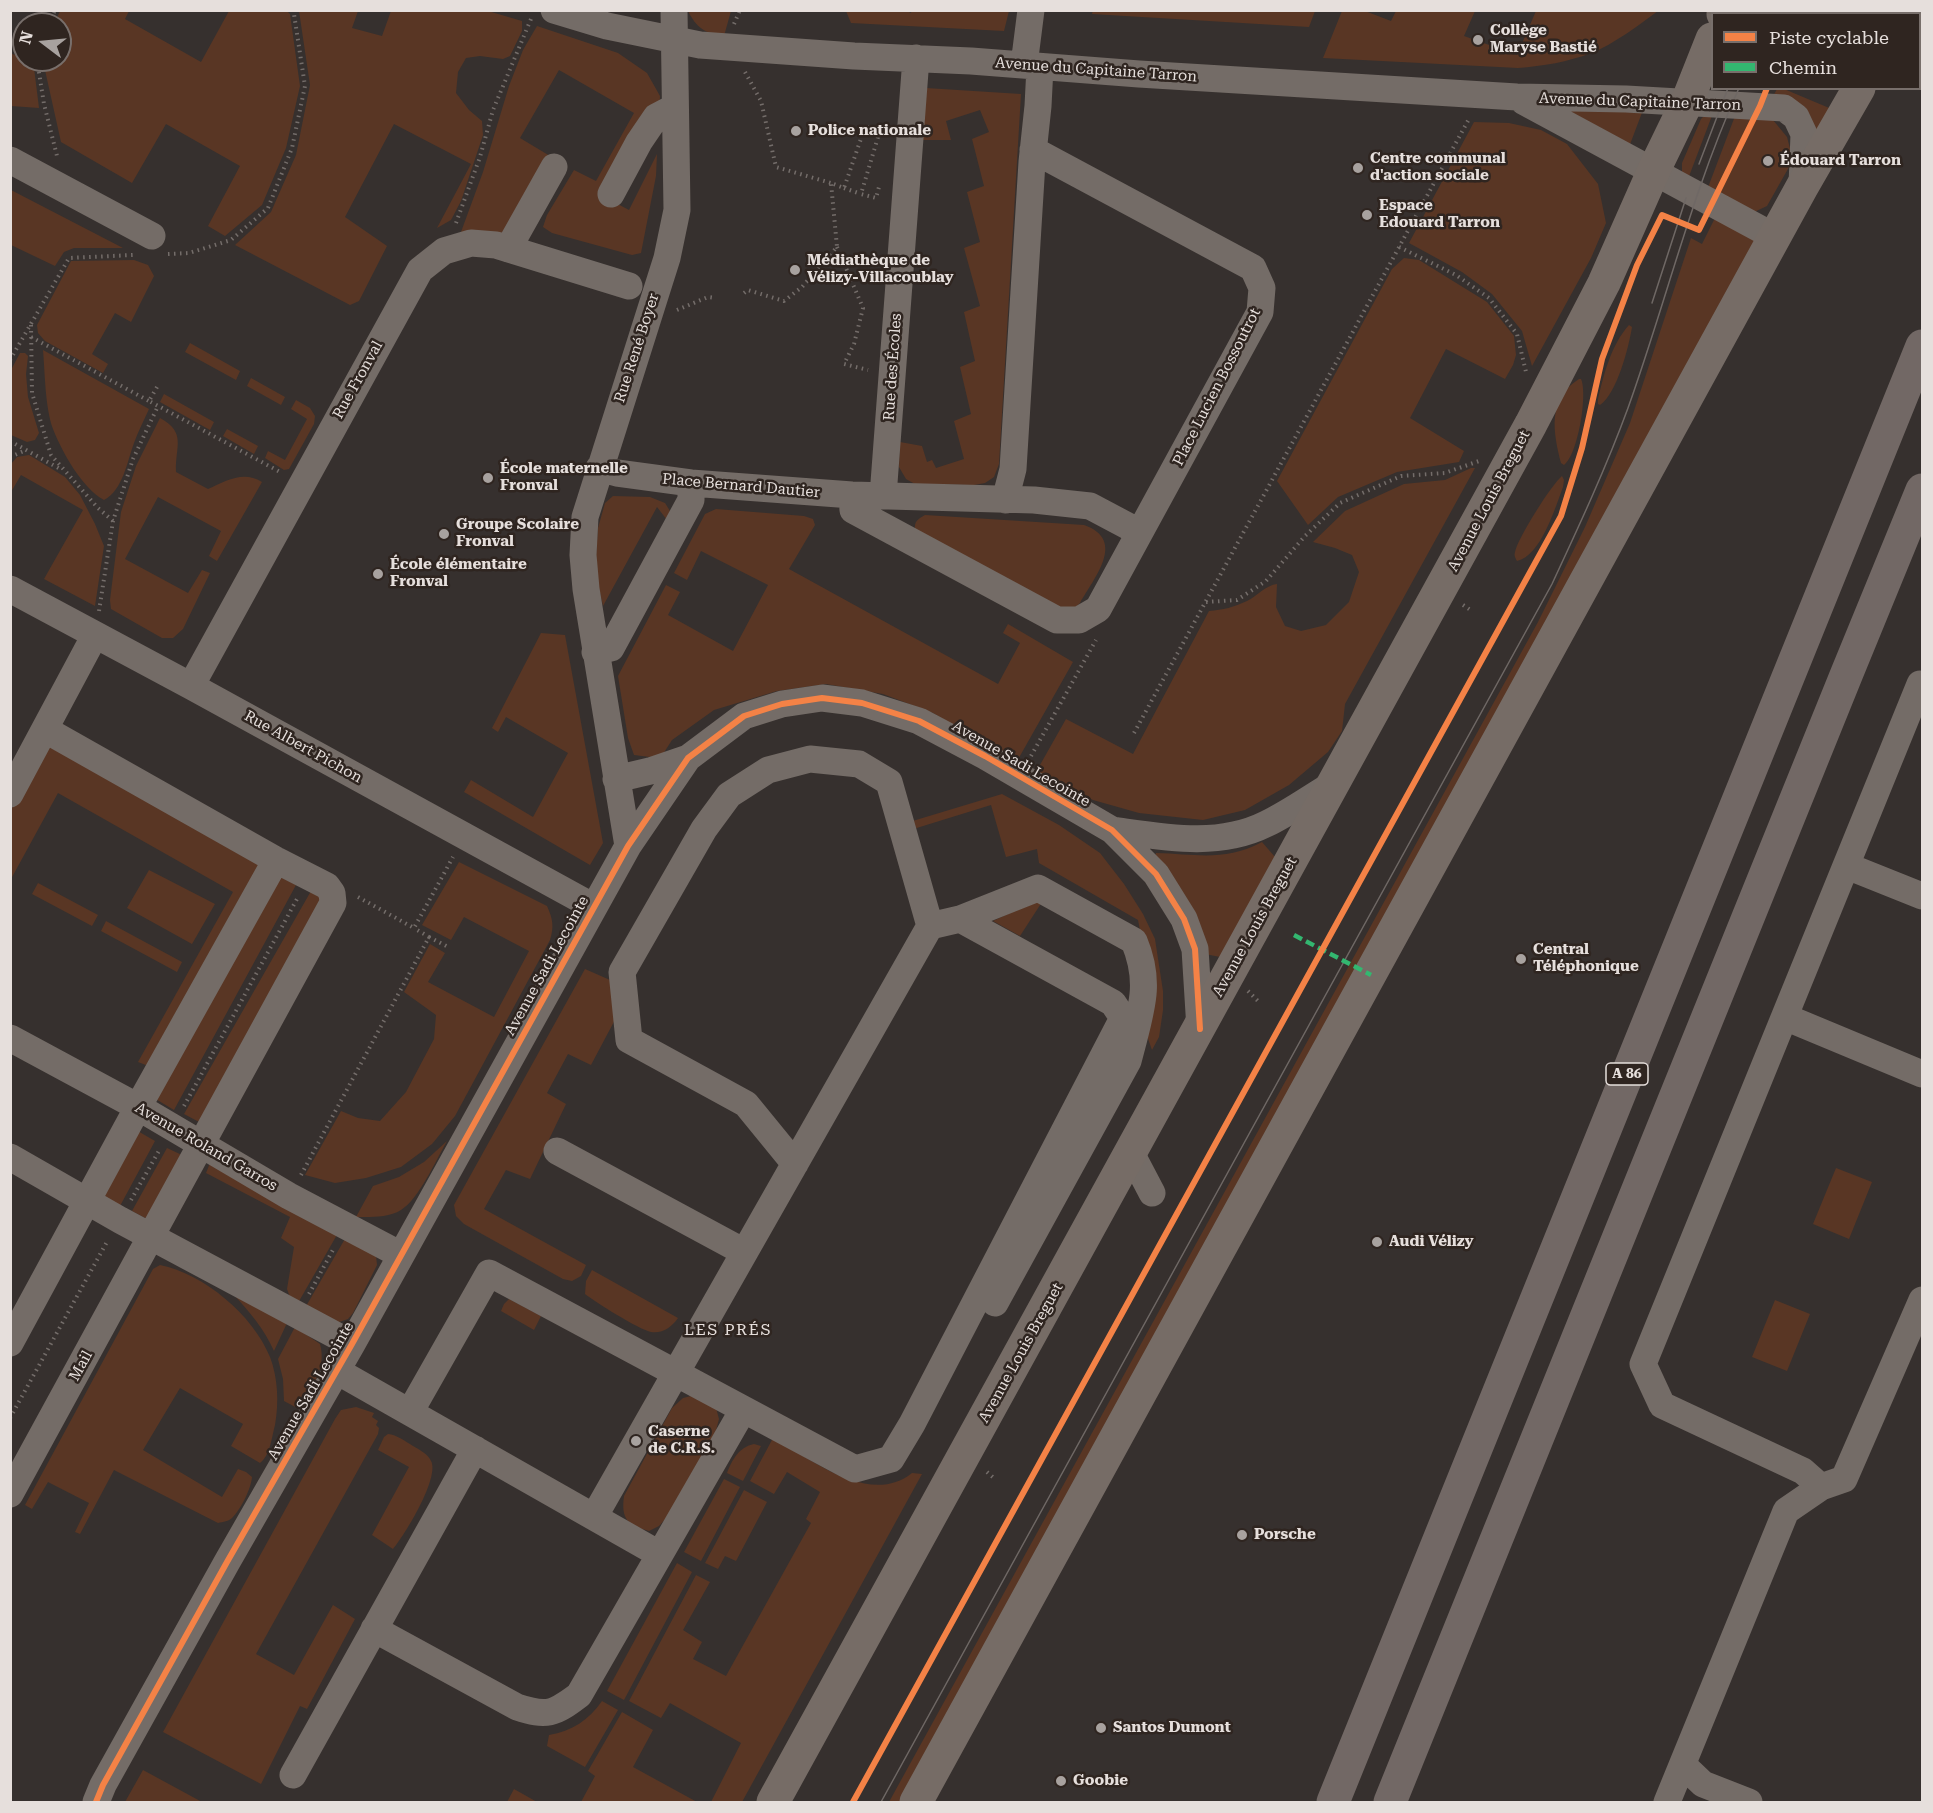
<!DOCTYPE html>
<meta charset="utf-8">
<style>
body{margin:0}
#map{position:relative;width:1933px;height:1813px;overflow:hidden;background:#36302e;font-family:"Roboto Serif",serif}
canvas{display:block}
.frame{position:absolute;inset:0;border:12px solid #e6dfdc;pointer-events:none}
.legend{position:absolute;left:1711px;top:12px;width:210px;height:78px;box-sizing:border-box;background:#2f2520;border:2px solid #786f6b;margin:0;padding:8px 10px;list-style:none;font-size:18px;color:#e6dfdc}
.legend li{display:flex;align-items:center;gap:12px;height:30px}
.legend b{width:30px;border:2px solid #786f6b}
.north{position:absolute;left:12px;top:12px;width:60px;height:60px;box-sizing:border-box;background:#2f2520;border:2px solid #786f6b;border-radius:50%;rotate:286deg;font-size:16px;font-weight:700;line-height:24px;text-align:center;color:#e6dfdc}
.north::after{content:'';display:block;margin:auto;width:21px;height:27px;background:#a8a29f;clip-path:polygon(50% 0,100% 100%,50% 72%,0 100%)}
</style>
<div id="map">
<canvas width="1933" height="1813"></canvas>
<div class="frame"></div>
<ul class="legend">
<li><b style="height:8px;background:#f48246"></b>Piste cyclable</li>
<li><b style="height:8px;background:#33b770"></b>Chemin</li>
</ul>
<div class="north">N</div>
</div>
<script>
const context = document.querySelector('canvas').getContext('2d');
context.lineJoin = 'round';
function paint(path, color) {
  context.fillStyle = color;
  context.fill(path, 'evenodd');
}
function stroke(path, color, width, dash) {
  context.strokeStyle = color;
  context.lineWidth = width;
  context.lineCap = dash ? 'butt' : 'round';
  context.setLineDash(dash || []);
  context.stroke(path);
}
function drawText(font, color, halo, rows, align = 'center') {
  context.font = font + ' "Roboto Serif",serif';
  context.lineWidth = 5;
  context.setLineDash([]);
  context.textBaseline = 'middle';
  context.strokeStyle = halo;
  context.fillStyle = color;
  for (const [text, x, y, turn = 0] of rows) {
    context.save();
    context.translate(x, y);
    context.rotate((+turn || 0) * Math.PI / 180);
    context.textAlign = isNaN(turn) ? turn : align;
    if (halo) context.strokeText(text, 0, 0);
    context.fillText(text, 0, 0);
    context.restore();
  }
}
paint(new Path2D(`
 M905,10l6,3 1,-3 97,1 -5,20 -153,-8 -5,-12z
 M1093,10h222v1l-6,16 -217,-13z
 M60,11h69l-4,8 76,43 28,-51h58l3,3 10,72 -14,62 -24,57 -37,31 -17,-10 32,-60 -74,-42 -34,59 -71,-41 -18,-81 17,-1v-36h-6z
 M299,11h59l-6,17 30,8 9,-25h97l34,10v10l-12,25 -7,3 -23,-3 -14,2 -8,14 -2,21 13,17 13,11 1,14 -22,66 -10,19 -14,8 34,-64 -77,-40 -49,93 42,29 -28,55 -9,4 -115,-60 36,-33 25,-57 14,-70z
 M688,11h43l-7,25c-19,-2 -28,-9 -36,-25z
 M1342,11h23l26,10 5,-10h79l-11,25 53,19 19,-44h122c-18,13 -45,34 -67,42 -23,9 -48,13 -73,15l-195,-10z
 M537,26l81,27 29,20 13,23 -2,34 -44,72 15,8 28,-56 -1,22 -15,77 -9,2 -80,-22 -9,-6 4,-12 27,-45 22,11 38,-68 -75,-43 -39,68 30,18 -43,77 -46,-1 22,-60 26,-86 14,-36z
 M20,47l4,2v11h9l6,48 -28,-2v-53l3,2z
 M926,88l95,6 -22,370 -5,13 -9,6 -11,2 -59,-1 -9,-5 -7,-12 1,-25 22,4 5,16 5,-2 4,8 28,-9 -10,-38 17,-7 -11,-47 15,-6 -11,-49 16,-6 -16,-58 16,-6 -13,-50 17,-6 -12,-47 17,-7 -9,-22 -34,11 5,19h-30z
 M1777,89h7l50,21 -16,29 -47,-39z
 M1569,109l74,1 -14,37 -55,-29z
 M1713,113l-25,66 -6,-5v-11l19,-44 4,-4z
 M1735,116l38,4 14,17 6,23 -26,46 -17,8 -43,-24z
 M1474,122l35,1 32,7 26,14 31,40 8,39 -15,35 -59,108 -10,-35 -30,-37 -30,-22 -53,-29z
 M11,190l112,58h-49l-10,4 -9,14 -44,-21z
 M1715,218l39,21 2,9 -853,1554h-14l649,-1180 47,-95 45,-104 61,-185 11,6z
 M1404,258l15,2 68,42 27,34 2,19 -3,10 -8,14 -59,-30 -36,69 54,33 -5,11 -62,10 -59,25 -30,28 -31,-44 115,-212z
 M134,260l14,5 6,11 -23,46 -16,-9 -23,41 16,10 -5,9 -58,-32 -7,-8 -1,-8 34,-64z
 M1629,325l3,2c-3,19 -15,67 -32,78l-2,-1v-5c6,-25 13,-54 31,-74z
 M190,343l50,28 -4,9 -51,-28z
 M43,350l106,59c-5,11 -11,23 -15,34 -7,19 -11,47 -30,57 -22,-12 -42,-48 -51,-71 -8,-22 -8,-56 -10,-79z
 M20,353h5l3,3 -2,18 2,23 11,36 -4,7 -8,2 -16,-7v-65z
 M251,378l34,19 -4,8 -34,-19z
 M1579,379h2c7,15 -3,76 -17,86l-3,-2c-8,-31 -14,-64 18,-84z
 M164,394l50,28 -4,8 -50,-28z
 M296,400l14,8 5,8 -1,8 -25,45 -5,1 -19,-12 3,-7 17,9 22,-41 -16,-10z
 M160,418c27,15 15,28 16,54l32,17c18,-8 35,-19 54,-7l-45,79 -8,-5 12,-25 -63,-34 -33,62 63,34 14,-23 8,3 -27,56 -10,9h-11l-51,-29 -1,-9 11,-88 15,-46z
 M227,429l31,17 -4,8 -31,-18z
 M29,455l36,22 15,18 15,29 9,22 -9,60 -51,-27 39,-69 -62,-35 -10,17v-28l6,-7z
 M1471,468h4l-130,236 -3,27 -14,21 -39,33 -44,25 -42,10 -64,-7 -46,-13 -57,-28 30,-53 67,35 76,-143c14,-1 25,-4 38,-10 10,-5 19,-16 30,-17l-1,23 9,19 16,5 25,-6 23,-23 10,-30 -7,-17 -17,-7 -22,-6 32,-31 59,-27 41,-4z
 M1562,476l2,4 -1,7c-8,21 -22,69 -46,74 -2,-4 -3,-5 -2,-9 3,-14 36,-67 47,-76z
 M613,496l37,1 15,6 5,8 -3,9 -10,-13 -54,99 -5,-22 -2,-29 2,-27 7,-25z
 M716,509l88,7 9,3 2,6 -26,44 209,115 22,-41 -17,-10 5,-9 65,38 -57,101 -83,-50 -50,-19 -57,-10 -49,7 -63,19 -42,30 -9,14 -13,3 -16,-2 -6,-17 -10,-62 48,-91 14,7 -12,23 65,36 35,-66 -67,-34 -14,29 -13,-7 31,-59z
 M925,515l159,10c43,15 10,53 -4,78l-4,4h-16l-145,-77c-1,-9 3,-11 10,-15z
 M541,633l24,2 38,208 -13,22 -126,-73 7,-12 62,37 35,-64 -62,-36 -8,15 -6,-4z
 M47,744l217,120 -113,203 -13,-5 95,-170 -175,-99 -47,86v-69z
 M1002,794l57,31 41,28 24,31 19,30 12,25 8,52v19l-4,27 -7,13 -5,-14 -5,-96 -4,-20 -99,-57 -2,-14 -31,8 -15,-52 -84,26 -1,-8z
 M1262,842l13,15 -55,100 -15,-3c-12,-41 -20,-65 -50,-97l1,-4c40,1 68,9 106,-11z
 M459,862l88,44c6,13 7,21 3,34l-95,176 -23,28 -31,23 -35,11 -31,5 -30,-8 36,-64 17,7 22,3 26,-29 28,-53 2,-24 -32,-23 26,-48 15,9 -17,29 66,35 35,-66 -65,-34 -13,23 -29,-15z
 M149,870l66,34 -23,40 -65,-36z
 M279,876l17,9 -122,225 -20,-12z
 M38,883l60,32 -6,11 -60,-32z
 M311,891l14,7 -124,225 -17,-9z
 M1037,900l5,2 -22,34 -27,-15z
 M106,921l76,41 -5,10 -76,-41z
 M585,969l25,11 7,36 -26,49 -23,-11 -21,39 19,11 -36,75 -24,-9 -22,39 102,56 -5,11 -9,5 -9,-2 -99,-55 -8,-8 -2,-11z
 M136,1130l19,11 -35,65 -19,-9z
 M447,1141c-11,19 -28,58 -46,69 -13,8 -31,7 -45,7l17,-31 26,-9 25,-15z
 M167,1148l17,8 -35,64 -17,-9z
 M210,1163l128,70 -40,70 -7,-3 -4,-11 7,-42 -13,-9 9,-21 -84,-44z
 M1836,1168l36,14 -23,57 -36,-15z
 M346,1237l30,19 1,9 -24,48 -5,6 -12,4 -31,-15z
 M160,1265c44,9 93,50 110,92 8,21 9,46 5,68 -3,11 -5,31 -15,38l-29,-17 12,-22 -63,-36 -37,62 79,47 16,-28 8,3 6,5c-1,12 -11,32 -20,41 -3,3 -9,4 -14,5l-104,-53 -34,64 -5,-2 14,-29 -41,-21 -16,27 -7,-4 128,-236z
 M592,1270l86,48c-6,9 -16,16 -27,14 -11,-2 -56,-30 -66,-38l1,-13z
 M233,1294l54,29 -13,28c-10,-22 -24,-39 -41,-57z
 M509,1299l32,17 -7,14 -33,-19 3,-7z
 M1775,1300l35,14 -23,57 -35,-14z
 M295,1327l25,17c7,25 -9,44 -21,65l-15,-8 -1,-22 -5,-20z
 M695,1395l20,9 4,15 -4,15 -47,82 -9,10 -10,5c-22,-6 -28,-12 -25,-35l48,-88 11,-10z
 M356,1407l18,6 -2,4 6,4 -2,4 3,3 -1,6 -122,220 38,21 39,-70 22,14 -48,90 -7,-3 -39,78 -98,-52 172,-313 6,-9z
 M388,1434c9,1 17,7 25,12 7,4 15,8 18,15 9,16 -26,74 -38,88l-21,-14 37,-68 -31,-17 6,-13z
 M773,1438c38,21 97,69 139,35l10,1 -180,328h-31l30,-59 -71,-40 -9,15 -32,-17 67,-126 14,7 -27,48 19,12 -9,17 33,17 85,-153 -5,-4 14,-27 -33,-20 -13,22 -24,-13z
 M754,1444l7,2 -18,35 -16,-8c5,-13 12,-26 27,-29z
 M724,1479l16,8 -39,74 -17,-9z
 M744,1490l23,12 -31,59 -11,-5 -7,13 -13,-6z
 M677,1563l15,9 -68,128 -17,-9z
 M602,1701l16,9 -33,57 -38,-21 2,-11c23,-4 40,-15 53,-34z
 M622,1712l31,18 -20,37 64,35h-116l14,-26 -7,-5z
 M143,1770l59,32h-77z
 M514,1789l23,13h-30z`), '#593624');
stroke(new Path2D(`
 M49,24l6,-14
 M734,24l6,-14
 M1920,42l2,-3
 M37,60l7,44 13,52
 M745,72l16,29 15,66 55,16
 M844,188l17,6
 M456,223l24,-66 13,-47 38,-91
 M837,247l26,61 -9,36 -10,20 24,6
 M1399,247l57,28 33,23 28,36 9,38
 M168,254l21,-1 42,-13 37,-32 24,-60 13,-62 -11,-72 -2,-4
 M744,293l4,-3 36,11 18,-14 35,-40 -6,-64 13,5 21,-61h16l-20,67 15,4 3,-11
 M677,310l31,-13 7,1
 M31,325l1,68 19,62 47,53 15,13
 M31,337l118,64
 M10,360l59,-102 64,-3
 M157,387l-8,14 133,72
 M10,441l52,29
 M10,457l16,-7
 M1206,602l31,-2 29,-19 39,-45 35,-33 61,-27 44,-3 34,-12
 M1463,605l9,6
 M99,611l14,-90 20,-62 25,-53
 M1134,733l336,-616
 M1031,756l65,-116
 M358,897l56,31 39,-71
 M429,937l21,11
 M1248,991l10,10
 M184,1106l113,-207
 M301,1175l128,-238 -15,-9
 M131,1200l29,-51
 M309,1294l25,-46
 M10,1418l98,-178
 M987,1472l8,7`), '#746d6a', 4, [1.5, 4.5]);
stroke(new Path2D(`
 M554,10l53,16 93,19 154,11 117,5 168,13 378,23 109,2 158,9 12,9 8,17 -2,51
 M1024,65l7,-55
 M1523,101l252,136
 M10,160l142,76
 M611,194l28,-52 17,-25 19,-10
 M508,249l46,-82
 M599,468l18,5 74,10 161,12 182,5 56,6 49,26
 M852,495l1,15 204,110h22l19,-11 162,-297 2,-24 -9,-20 -220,-118
 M883,496l33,-438
 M1005,500l8,-31 19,-307 6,-56 2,-39
 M10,589l181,97 403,221
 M595,652l16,-4 80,-148v-17
 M191,686l229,-416 24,-19 27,-8 25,2 133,41
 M616,779l34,-8 38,-13
 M10,794l85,-159
 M1112,830c51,7 106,18 154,-6 23,-11 45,-27 67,-40
 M628,846l-42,-257 -3,-34 2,-38 82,-259 10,-48 -3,-200
 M1847,866l75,30
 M960,919l78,-31 96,53c16,38 9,63 -1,101
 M1785,1017l137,57
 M10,1038l128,69 151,89 112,59
 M557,1151l187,101
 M1131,1153l21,40
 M10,1157l110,63 232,124
 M995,1303l133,-242 5,-19 -10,-24
 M10,1343l128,-236 138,-247
 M337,1371l322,183
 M410,1412l79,-139 366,196 36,-10 21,-35 211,-406 -10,-15 -153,-84 -30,7
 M1821,1487l-18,-16 -141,-66 -19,-41 277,-680
 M10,1494l323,-591 -1,-10 -5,-7 -51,-26 -230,-130
 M594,1517c112,-197 224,-394 336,-591l-41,-144 -30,-18 -49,-5 -42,11 -39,25 -25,34 -82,143 7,68 117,64 49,60
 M374,1629l143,78c30,10 37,7 62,-12l164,-285
 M1683,1765l20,19 46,18
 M293,1775l182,-326
 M96,1802l7,-17 124,-223 125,-218 276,-498 60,-88 56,-42 38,-12 40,-6 40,5 57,18 66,35 127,74 44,44 28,45 11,30 5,80
 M1667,1802l119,-291 35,-24 23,-8 78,-179`), '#746c67', 27);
stroke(new Path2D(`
 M1723,14l2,-4
 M1899,14l2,-4
 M773,1802l758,-1378 73,-141 50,-113 33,-68 25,-63
 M916,1802l886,-1615 57,-99`), '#766c66', 33);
stroke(new Path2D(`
 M1333,1802l589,-1456
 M1390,1802l457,-1129 75,-183`), '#726865', 33);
stroke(new Path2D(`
 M1759,14l1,-4
 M1770,14l1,-4
 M1699,164l29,-76
 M1652,303l34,-105
 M881,1802l671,-1218c27,-58 54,-116 76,-176 38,-106 64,-216 111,-320`), '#6f6865', 1.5);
stroke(new Path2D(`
 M1798,14l1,-4
 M1294,935l77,40`), '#33b770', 4.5, [9, 4.5]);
stroke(new Path2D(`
 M96,1802l7,-17 124,-223 125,-218 276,-498 60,-88 56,-42 38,-12 40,-6 40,5 57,18 66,35 127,74 44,44 28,45 11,30 5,80
 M853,1802l708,-1286 21,-68 20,-89 35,-94 25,-50 37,15 61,-124 7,-18`), '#f48246', 6);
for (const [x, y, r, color] of [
 [1478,40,6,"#a8a29f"],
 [796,131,6,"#a8a29f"],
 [1768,161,6,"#a8a29f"],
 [1358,168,6,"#a8a29f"],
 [1367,215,6,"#a8a29f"],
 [795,270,6,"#a8a29f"],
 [488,478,6,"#a8a29f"],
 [444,534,6,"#a8a29f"],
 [378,574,6,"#a8a29f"],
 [1521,959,6,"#a8a29f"],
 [1377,1242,6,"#a8a29f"],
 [636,1441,6,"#a8a29f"],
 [1242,1535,6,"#a8a29f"],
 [1101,1728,6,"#a8a29f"],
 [1061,1781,6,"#a8a29f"]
]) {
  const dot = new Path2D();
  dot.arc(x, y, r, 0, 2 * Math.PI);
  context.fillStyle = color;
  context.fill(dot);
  stroke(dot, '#2f2520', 2);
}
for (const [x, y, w] of [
 [1627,1074,42]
]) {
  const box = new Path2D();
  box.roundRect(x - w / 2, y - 11, w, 22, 4.5);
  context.fillStyle = '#2f2520';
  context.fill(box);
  stroke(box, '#e6dfdc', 1.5);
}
drawText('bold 14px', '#e6dfdc', null, [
 ["A 86",1627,1074]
]);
drawText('bold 15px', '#e6dfdc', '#2f2520', [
 ["Collège",1490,31],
 ["Maryse Bastié",1490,48],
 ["Police nationale",808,131],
 ["Centre communal",1370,159],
 ["d'action sociale",1370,176],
 ["Édouard Tarron",1780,161],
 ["Espace",1379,206],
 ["Edouard Tarron",1379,223],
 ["Médiathèque de",807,261],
 ["Vélizy-Villacoublay",807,278],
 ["École maternelle",500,469],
 ["Fronval",500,486],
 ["Groupe Scolaire",456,525],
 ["Fronval",456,542],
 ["École élémentaire",390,565],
 ["Fronval",390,582],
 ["Central",1533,950],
 ["Téléphonique",1533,967],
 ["Audi Vélizy",1389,1242],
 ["Caserne",648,1432],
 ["de C.R.S.",648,1449],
 ["Porsche",1254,1535],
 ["Santos Dumont",1113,1728],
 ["Goobie",1073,1781]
], 'left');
drawText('15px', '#e6dfdc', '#2f2520', [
 ["Avenue du Capitaine Tarron",1096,70,4],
 ["Avenue du Capitaine Tarron",1640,102,2],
 ["Rue René Boyer",637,348,-72],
 ["Rue des Écoles",893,367,-86],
 ["Rue Fronval",358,380,-61],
 ["Place Lucien Bossoutrot",1217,387,-63],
 ["Place Bernard Dautier",741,486,5],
 ["Avenue Louis Breguet",1489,501,-62],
 ["Rue Albert Pichon",303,747,29],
 ["Avenue Sadi Lecointe",1021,764,30],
 ["Avenue Louis Breguet",1255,927,-61],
 ["Avenue Sadi Lecointe",547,966,-61],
 ["Avenue Roland Garros",206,1147,30],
 ["Avenue Louis Breguet",1021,1353,-61],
 ["Mail",81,1366,-61],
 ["Avenue Sadi Lecointe",311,1391,-60]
]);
context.letterSpacing = '1.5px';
drawText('16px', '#e6dfdc', '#2f2520', [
 ["LES PRÉS",728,1330]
]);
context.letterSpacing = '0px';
</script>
